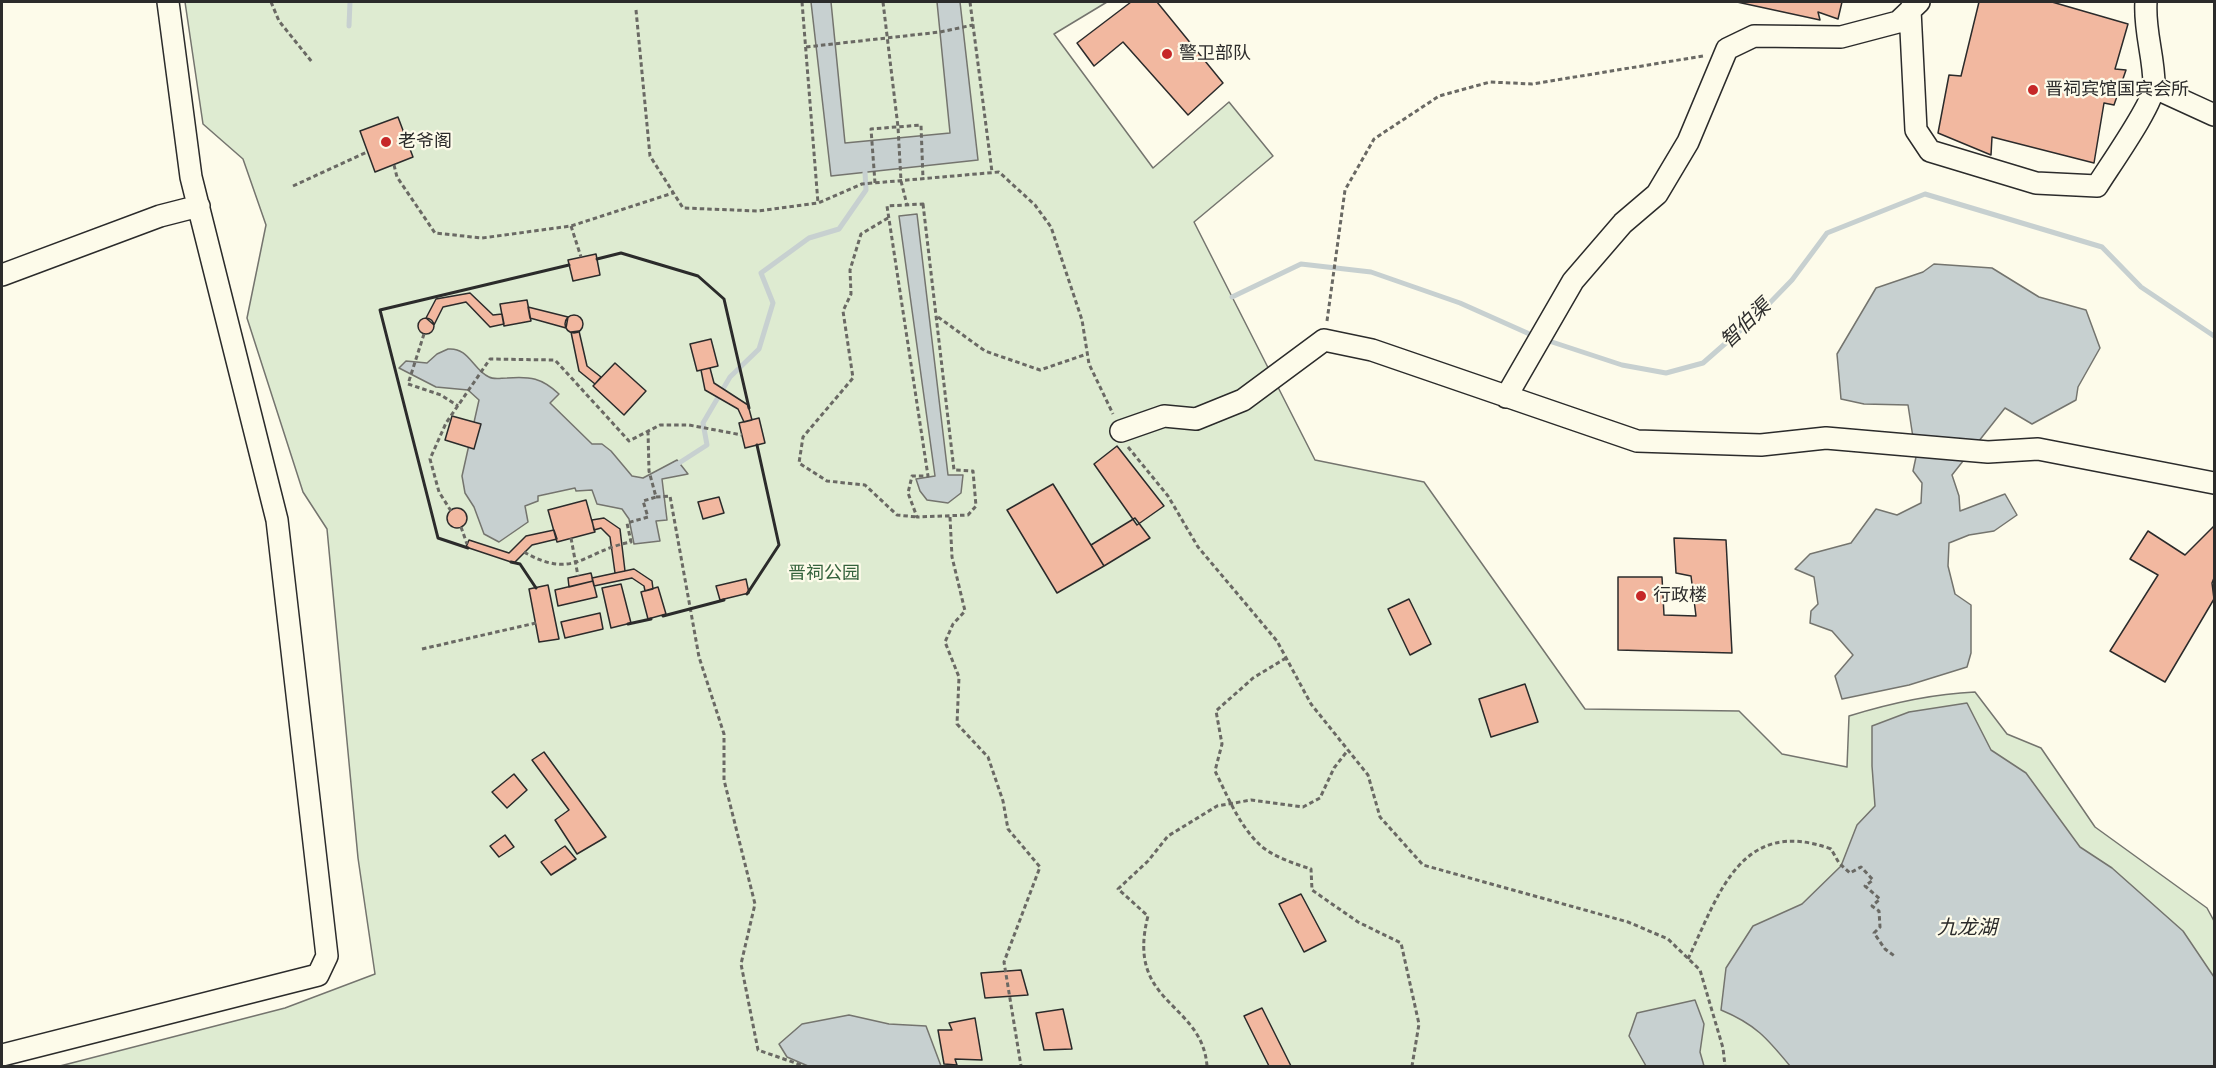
<!DOCTYPE html>
<meta charset="utf-8">
<style>
body{margin:0}
#map{position:relative;width:2216px;height:1068px;overflow:hidden;background:#fdfbea;font-family:"Noto Sans",sans-serif}
canvas{display:block}
.frame{position:absolute;inset:0;border:3px solid #2b2b2b;pointer-events:none}
</style>
<div id="map">
<canvas width="2216" height="1068"></canvas>
<div class="frame"></div>
</div>
<script>
const context = document.querySelector('canvas').getContext('2d');
context.lineJoin = 'round';
function paint(path, color) {
  context.fillStyle = color;
  context.fill(path, 'evenodd');
}
function stroke(path, color, width, dash) {
  context.strokeStyle = color;
  context.lineWidth = width;
  context.lineCap = dash ? 'butt' : 'round';
  context.setLineDash(dash || []);
  context.stroke(path);
}
function drawText(font, color, halo, rows, align = 'center') {
  context.font = font + ' "Noto Sans","Noto Sans SC",sans-serif';
  context.lineWidth = 4.5;
  context.setLineDash([]);
  context.textBaseline = 'middle';
  context.strokeStyle = halo;
  context.fillStyle = color;
  for (const [text, x, y, turn = 0] of rows) {
    context.save();
    context.translate(x, y);
    context.rotate((+turn || 0) * Math.PI / 180);
    context.textAlign = isNaN(turn) ? turn : align;
    if (halo) context.strokeText(text, 0, 0);
    context.fillText(text, 0, 0);
    context.restore();
  }
}
const green = new Path2D(`
 M185,2h922l-53,32 99,134 76,-66 44,54 -79,66 121,238 109,22 161,227 154,2 43,43 65,13 2,-51c42,-13 81,-22 126,-24l32,42 34,14 54,79 112,81 7,13v145h-2154l225,-58 90,-34 -17,-116 -31,-329 -24,-37 -56,-174 19,-93 -23,-66 -40,-35z`);
paint(green, '#deebd1');
stroke(green, '#74746e', 1.5);
const water = new Path2D(`
 M811,2h20l14,141 105,-10 -13,-131h23l18,158 -147,16z
 M917,214l31,261h15l-2,18 -13,10 -21,-3 -7,-9 -4,-12 19,-3 -36,-260z
 M1934,264l58,4 47,29 47,13 14,38 -22,39 -2,13 -44,24 -27,-16 -53,67 7,21 1,15 45,-17 12,21 -23,16 -25,4 -20,8 -1,23 7,28 16,11v48l-4,14 -58,18 -67,14 -7,-23 18,-21 -21,-24 -22,-8 1,-12 7,-7 -4,-27 -19,-8 15,-15 41,-11 25,-34 21,6 24,-12 1,-20 -9,-12 3,-14 -8,-52 -44,-1 -23,-5 -4,-45 39,-66 47,-16z
 M448,349c21,-2 25,21 41,28 5,3 12,1 18,1 23,-2 35,0 52,16l-9,9 42,41h10l9,7 21,25 11,2 34,-18 11,14 -26,5 5,41 -11,1 4,20 -26,3 -5,-25 -7,-10 -25,-5 -5,-14 -16,1 -1,-3 -37,8v5l-13,5 3,16 -29,20 -15,-8 -10,-27 -9,-14 -3,-17 17,-76 -11,-10 -32,-3 -37,-19 7,-7 21,2 10,-9z
 M1967,703l24,47 35,23 54,74 32,21 71,63 31,46v89h-424c-23,-28 -35,-42 -69,-56l5,-42 27,-42 49,-22 39,-38 16,-41 18,-19 -3,-40v-40l37,-14z
 M1695,1000l9,24 -4,28 4,14h-58l-17,-30 8,-23z
 M849,1015l40,9 37,2 15,40h-133l-21,-9 -8,-13 23,-20z`);
paint(water, '#c7d0d0');
stroke(water, '#74746e', 1.5);
stroke(new Path2D(`
 M349,26l1,-24
 M1232,297l69,-33 70,8 89,31 74,33
 M1546,340l76,25 44,8 37,-10 56,-49 33,-34 35,-47 98,-39 177,53 39,40 73,49
 M679,463l28,-18 -4,-22 27,-46 29,-28 14,-46 -12,-30 48,-35 30,-9 27,-39 -1,-18`), '#c7d0d0', 5);
const building = new Path2D(`
 M1131,2h26l66,81 -35,32 -65,-73 -29,24 -17,-23z
 M1737,2h105l-4,17 -20,-7 2,8z
 M1979,2h73l76,22 -13,45 11,1 -12,35 -10,-2 -10,60 -102,-26 -1,18 -53,-22 11,-58 12,1z
 M398,117l15,40 -38,15 -15,-41z
 M596,254l4,21 -27,6 -5,-21z
 M470,293l23,22 9,-1 2,10 -14,3 -24,-25 -23,5 -9,18 -8,-7 10,-19z
 M527,300l4,21 -27,5 -4,-22z
 M528,307l40,10 -2,11 -36,-10z
 M565 324a9 9 0 1 1 18 0a9 9 0 1 1-18 0Z
 M418 326a8 8 0 1 1 16 0a8 8 0 1 1-16 0Z
 M579,331l8,35 14,11 -6,7 -16,-13 -8,-39z
 M711,339l7,27 -21,5 -7,-27z
 M615,363l31,28 -22,24 -31,-29z
 M710,368l4,15 34,22 4,15 -8,2 -6,-13 -33,-19 -4,-20z
 M452,416l29,8 -7,25 -29,-9z
 M759,418l6,25 -20,5 -6,-25z
 M1117,446l47,60 -27,19 -43,-61z
 M1053,484l51,82 -47,27 -50,-83z
 M719,497l5,16 -21,6 -5,-17z
 M586,500l9,32 -38,10 -9,-32z
 M447 518a10 10 0 1 1 20 0a10 10 0 1 1-20 0Z
 M604,518l16,11 5,42 -10,2 -5,-36 -9,-9 -7,2 -2,-10z
 M1135,518l15,20 -46,28 -13,-21z
 M2214,526v52l-2,5 2,16 -49,83 -55,-31 48,-76 -28,-16 18,-28 37,24z
 M554,530l3,9 -25,6 -18,18 -48,-16 3,-7 40,13 17,-17z
 M1674,538l52,2 6,113 -114,-3v-73h44l2,38 32,1 -5,-40 -15,-3z
 M634,569l18,12 1,8 -8,2 -1,-5 -12,-8 -38,8 -2,-8z
 M591,573l2,8 -24,6 -1,-9z
 M746,579l3,14 -29,7 -4,-14z
 M593,581l4,16 -39,9 -3,-16z
 M621,584l10,39 -20,5 -9,-40z
 M548,585l11,54 -20,3 -10,-53z
 M658,587l8,27 -18,5 -7,-27z
 M1409,599l22,45 -21,11 -22,-46z
 M600,613l3,16 -38,9 -4,-16z
 M1525,684l13,38 -47,15 -12,-38z
 M544,752l62,85 -29,17 -22,-34 14,-10 -37,-50z
 M514,774l13,16 -20,18 -15,-16z
 M505,835l9,12 -15,10 -9,-11z
 M565,846l11,13 -25,16 -10,-13z
 M1301,894l25,47 -22,11 -25,-48z
 M1021,970l7,25 -43,3 -4,-25z
 M1262,1008l29,58h-22l-25,-50z
 M1063,1009l9,40 -28,1 -8,-37z
 M975,1018l7,42 -27,-1 2,6 -13,-1 -6,-34h14l-3,-7z`);
paint(building, '#f2b8a0');
stroke(building, '#2b2b2b', 1.5);
const minor = new Path2D(`
 M1910,10l6,120 14,21 106,32 61,3c11,-18 58,-84 57,-101 0,-29 -10,-54 -8,-83
 M2155,88l59,27
 M2,275l158,-59 39,-10
 M1506,397l67,-116 50,-58 34,-29 31,-52 39,-93 27,-13 87,1 57,-15 21,-20
 M1121,431l43,-15 32,3 47,-19 81,-60 48,10 265,91 124,4 65,-7 162,14 50,-3 176,34
 M2,1055l316,-80 9,-19 -50,-436 -86,-343 -23,-175`);
stroke(minor, '#2b2b2b', 24);
stroke(new Path2D(`
 M271,2l8,19 33,41
 M802,2l16,201
 M883,2l15,125 3,54 6,24
 M970,2l22,170
 M636,10l14,146 33,52 75,3 60,-8 44,-19 137,-12 36,33 16,22 31,93 7,44 24,50
 M806,47l134,-15 33,-7
 M394,165l3,12 38,56 47,5 89,-12 102,-33
 M875,183l-4,-54 50,-4 2,54
 M293,186l74,-34
 M923,204l31,266 19,1 3,35 -8,9 -51,2 -9,-24 4,-17h16l-41,-270z
 M888,218l-27,16 -11,36 1,24 -8,17 10,67 -50,59 -4,26 28,18 38,4 32,30 20,2
 M571,226l10,31
 M938,317l47,34 55,19 47,-16
 M1327,321l18,-131 29,-51 65,-43 51,-14 42,2 171,-28
 M424,334l-16,50 33,11 17,11
 M1128,447l40,49 30,51 79,94 34,63 57,71 12,42 43,48 205,57 40,17 32,31 23,78 2,18
 M656,497l14,-1 29,161 25,77v46l31,124 -14,60 17,86 46,16
 M451,511l-12,-19 -9,-33 16,-36 44,-64 65,1 74,81 31,-16h29l53,10
 M950,517l2,40 13,54 -12,13 -8,18 14,35 -2,47 31,33 15,44 5,28 32,38 -36,95 17,104
 M461,527l6,17
 M571,538l7,38
 M524,552c51,29 59,-1 107,-10l-4,-19 21,-6 -5,-16 13,-4 -7,-26 -1,-40
 M422,649l114,-26
 M1286,658l-33,20 -37,33 6,33 -7,27c12,24 24,54 44,73 12,12 36,20 52,25l1,21 46,32 43,21 18,81 -7,42
 M1688,959c31,-65 53,-143 143,-110l8,14 11,10 11,-6 12,13 -8,6 15,13 -8,7 7,5 1,16 -6,6 11,16 11,8
 M1207,1066c-5,-65 -82,-61 -59,-150l-30,-27 30,-28 20,-25 49,-30 34,-6 52,7 17,-9 14,-30 14,-18`), '#6a6964', 3, [4.5, 3]);
stroke(minor, '#fdfbea', 21);
stroke(new Path2D(`
 M597,259l24,-6 77,23 26,23 25,109
 M468,548l-30,-10 -58,-228 189,-45
 M511,562l9,2 16,24
 M747,594l32,-49 -22,-100
 M663,616l61,-16
 M628,624l23,-5`), '#2b2b2b', 3);
for (const [x, y, r, color] of [
 [1167,54,6,"#c62828"],
 [2033,90,6,"#c62828"],
 [386,142,6,"#c62828"],
 [1641,596,6,"#c62828"]
]) {
  const dot = new Path2D();
  dot.arc(x, y, r, 0, 2 * Math.PI);
  context.fillStyle = color;
  context.fill(dot);
  stroke(dot, '#fdfbea', 2);
}
drawText('18px', '#2b2b2b', '#fdfbea', [
 ["警卫部队",1179,54],
 ["晋祠宾馆国宾会所",2045,90],
 ["老爷阁",398,142],
 ["行政楼",1653,596]
], 'left');
drawText('18px', '#34623c', '#fdfbea', [
 ["晋祠公园",824,574]
]);
drawText('italic 20px', '#2b2b2b', '#fdfbea', [
 ["智伯渠",1746,324,-44],
 ["九龙湖",1967,928]
]);
</script>
